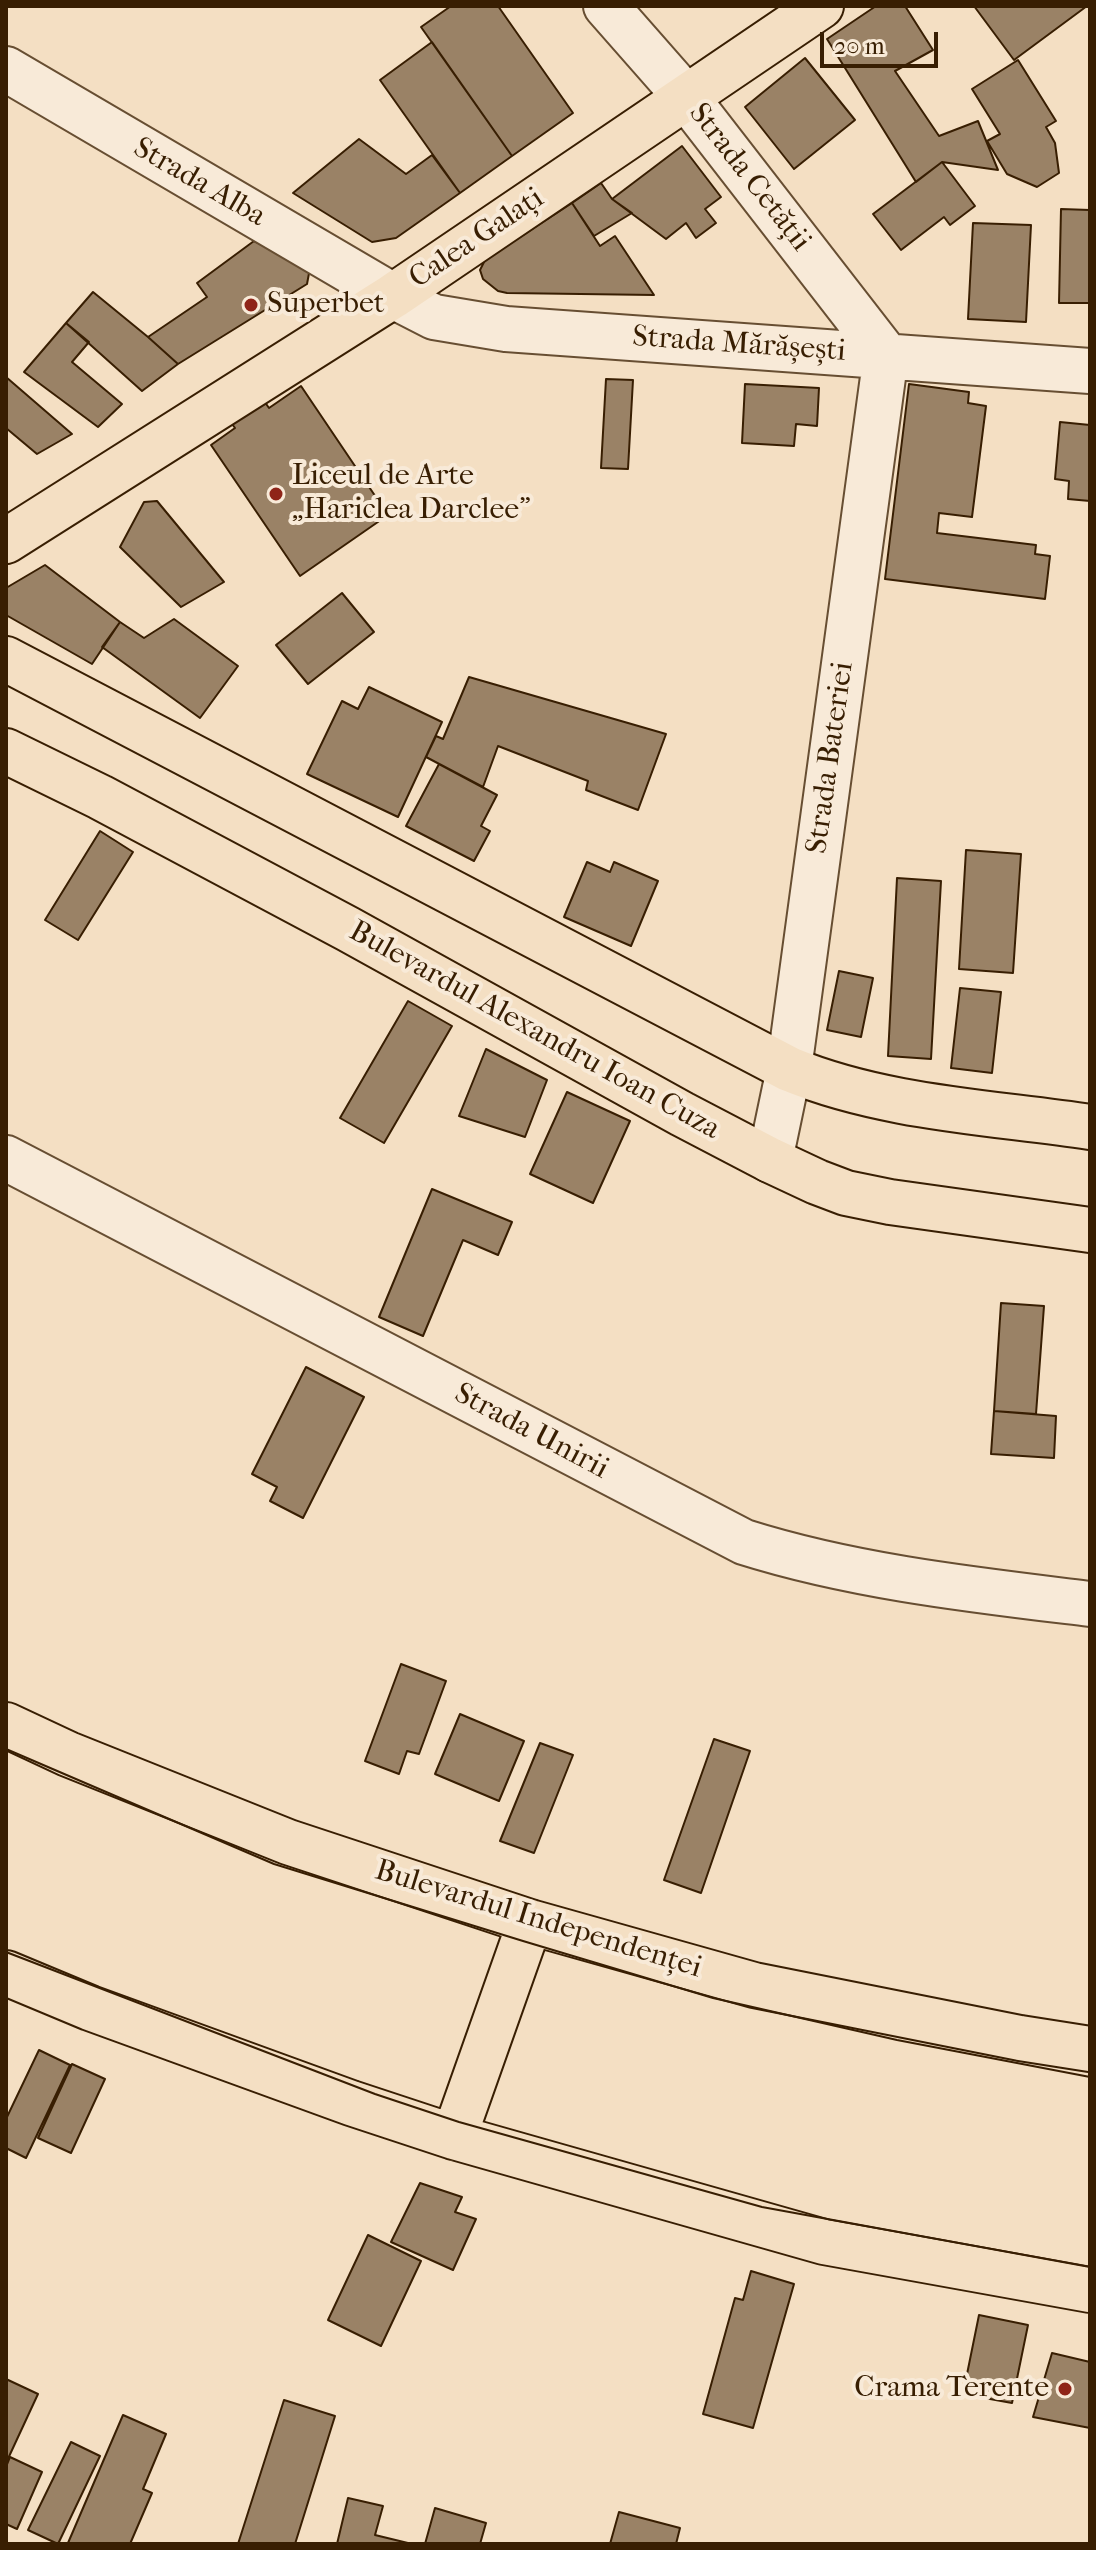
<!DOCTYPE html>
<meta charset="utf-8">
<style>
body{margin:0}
#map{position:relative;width:1096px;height:2550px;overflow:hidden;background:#f4dfc3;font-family:"IM FELL French Canon",serif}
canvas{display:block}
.frame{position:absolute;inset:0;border:8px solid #381e02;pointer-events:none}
.scale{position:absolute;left:820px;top:32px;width:118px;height:36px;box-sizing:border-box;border:4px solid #381e02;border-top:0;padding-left:10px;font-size:24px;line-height:28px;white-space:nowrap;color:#381e02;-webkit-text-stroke:6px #f8ead8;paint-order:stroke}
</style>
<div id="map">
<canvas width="1096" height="2550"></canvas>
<div class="frame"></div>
<div class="scale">20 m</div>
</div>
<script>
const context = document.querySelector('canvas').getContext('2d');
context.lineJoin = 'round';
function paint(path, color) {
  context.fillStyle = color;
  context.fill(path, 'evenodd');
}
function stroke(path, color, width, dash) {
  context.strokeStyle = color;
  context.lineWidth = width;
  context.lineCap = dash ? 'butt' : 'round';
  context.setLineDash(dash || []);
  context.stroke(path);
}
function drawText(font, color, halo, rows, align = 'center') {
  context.font = font + ' "IM FELL French Canon",serif';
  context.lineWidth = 8;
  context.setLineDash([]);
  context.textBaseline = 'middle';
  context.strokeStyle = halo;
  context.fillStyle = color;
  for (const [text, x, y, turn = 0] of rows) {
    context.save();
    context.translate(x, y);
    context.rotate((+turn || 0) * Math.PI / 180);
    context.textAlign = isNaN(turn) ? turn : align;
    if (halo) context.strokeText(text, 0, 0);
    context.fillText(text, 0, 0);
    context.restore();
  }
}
const building = new Path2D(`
 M451,6h47l75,107 -61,43 -91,-129z
 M876,6h29l28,44 -38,21 44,65 39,-15 20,49 -56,-8 -26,20 -89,-143z
 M974,6h113l-73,54z
 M432,42l80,114 -52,37 -80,-113z
 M805,58l50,62 -61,49 -49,-62z
 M1018,60l38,61 -10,6 9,16 4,30 -22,14 -30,-13 -20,-33 13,-7 -28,-45z
 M359,139l47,35 26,-19 28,38 -64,45 -24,4 -79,-49z
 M682,146l39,51 -16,12 11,14 -20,15 -10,-15 -20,16 -54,-40z
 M942,162l33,44 -25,19 -6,-8 -43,33 -28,-36z
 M601,183l11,16 20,14 -38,23 -22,-33z
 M572,203l28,43 15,-10 39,59 -147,-2 -9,-2 -15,-12 -3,-9 5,-10z
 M1061,209l29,1v93h-31z
 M973,223l58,2 -5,97 -58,-3z
 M254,241l56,27 -3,16 -129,80 -30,-27 59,-40 -10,-14z
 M93,292l55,45 30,27 -36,27 -76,-68z
 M66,323l23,19 -17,20 50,42 -24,23 -74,-55z
 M6,377l66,57 -35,20 -31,-26z
 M606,379l27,1 -5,89 -27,-1z
 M745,384l74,4 -2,38 -21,-2 -2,22 -52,-3z
 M909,384l60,8 -1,11 18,3 -14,111 -33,-4 -2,20 99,12 -1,9 15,2 -5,43 -160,-20z
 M301,386l87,129 -88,61 -89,-131 24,-17 -6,-8 33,-22 7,10z
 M1060,422l30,3v76l-22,-2 1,-18 -14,-2z
 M157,501l67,81 -43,25 -61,-60 24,-45z
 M45,565l75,57 -28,42 -86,-49v-27z
 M342,593l32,39 -66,52 -32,-39z
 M174,619l64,47 -38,52 -98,-71 18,-25 24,16z
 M469,677l197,57 -28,76 -52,-20 2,-9 -90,-35 -15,41 -57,-30 10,-21 7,3z
 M369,687l73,35 -44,95 -91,-43 35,-73 16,8z
 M439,764l58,31 -16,31 9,5 -16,30 -68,-35z
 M100,831l33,21 -55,88 -33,-20z
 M966,850l55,4 -8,119 -54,-4z
 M587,862l23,10 4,-10 44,19 -27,65 -67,-29z
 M897,878l44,3 -10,178 -43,-3z
 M839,971l34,7 -12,59 -34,-7z
 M960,988l41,4 -9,81 -41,-5z
 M408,1001l44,25 -68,117 -44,-25z
 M486,1049l61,31 -22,57 -66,-21z
 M567,1092l63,29 -37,82 -63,-29z
 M432,1189l80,33 -14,33 -35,-15 -40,96 -44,-19z
 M1001,1303l43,3 -8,108 -42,-3z
 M306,1367l58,30 -61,121 -33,-17 7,-14 -25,-13z
 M994,1411l62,5 -2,42 -63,-4z
 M401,1664l45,17 -27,73 -12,-3 -8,23 -34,-13z
 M460,1714l64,27 -25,60 -64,-27z
 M714,1739l36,12 -49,142 -37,-13z
 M540,1743l33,12 -39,98 -34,-12z
 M39,2050l31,15 -44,93 -20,-10v-29z
 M72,2064l33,15 -34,74 -33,-15z
 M420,2183l42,14 -7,15 21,7 -23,51 -62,-28z
 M368,2235l53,26 -40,85 -53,-26z
 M751,2271l43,13 -41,144 -50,-14 32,-116 8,2z
 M979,2315l49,10 -16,78 -33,-6 2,-9 -16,-4z
 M1052,2353l38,9v66l-57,-11z
 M6,2379l32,15 -32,69z
 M284,2400l51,16 -40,128h-57z
 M123,2415l43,19 -23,55 9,4 -22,51h-59l-3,-1z
 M71,2442l29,14 -42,88 -30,-14z
 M10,2457l32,15 -25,57 -11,-5v-57z
 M348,2498l35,8 -8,29 37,9h-75z
 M435,2508l51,15 -6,21h-55z
 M619,2512l61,16 -4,16h-66z`);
paint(building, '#9a8266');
stroke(building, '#381e02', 2);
const minor = new Path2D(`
 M606,6l80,91 200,258 -97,714 -19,91
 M6,69l387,227 41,21 72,12 584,42
 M6,1158l738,384c111,35 231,48 346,62`);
const major = new Path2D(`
 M6,541l387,-245 428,-290
 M6,659l783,410c95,39 200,43 301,58
 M6,751l94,46 248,132 334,185 88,46 47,22 29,11 44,9 200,28
 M6,1725l62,29 220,88 242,80 224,63 266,53 70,11
 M6,1973l84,35 261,95 103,34 370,105 266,48
 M454,2137l76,-215`);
stroke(minor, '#674e32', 48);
stroke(major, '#381e02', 48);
stroke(minor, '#f8ead8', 44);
stroke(major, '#f4dfc3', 44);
stroke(new Path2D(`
 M6,1749l268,115 249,77 190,57 184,42 193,37
 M6,1952l369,142 84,28 303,85 328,60`), '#381e02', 2);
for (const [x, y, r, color] of [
 [251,305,8,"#8f2418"],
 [276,494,8,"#8f2418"],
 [1065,2389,8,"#8f2418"]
]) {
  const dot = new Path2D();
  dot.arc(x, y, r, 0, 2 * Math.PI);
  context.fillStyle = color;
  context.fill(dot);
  stroke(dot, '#f8ead8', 3);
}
drawText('30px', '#381e02', '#f8ead8', [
 ["Strada Cetății",749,178,52],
 ["Strada Alba",199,183,30],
 ["Calea Galați",477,239,-34],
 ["Strada Mărășești",739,345,4],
 ["Strada Bateriei",831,758,-82],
 ["Bulevardul Alexandru Ioan Cuza",534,1031,29],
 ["Strada Unirii",531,1432,28],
 ["Bulevardul Independenței",538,1920,17]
]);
drawText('30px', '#381e02', '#f8ead8', [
 ["Superbet",267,305],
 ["Liceul de Arte",292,477],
 ["„Hariclea Darclee”",292,511],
 ["Crama Terente",1049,2389,"right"]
], 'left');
</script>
